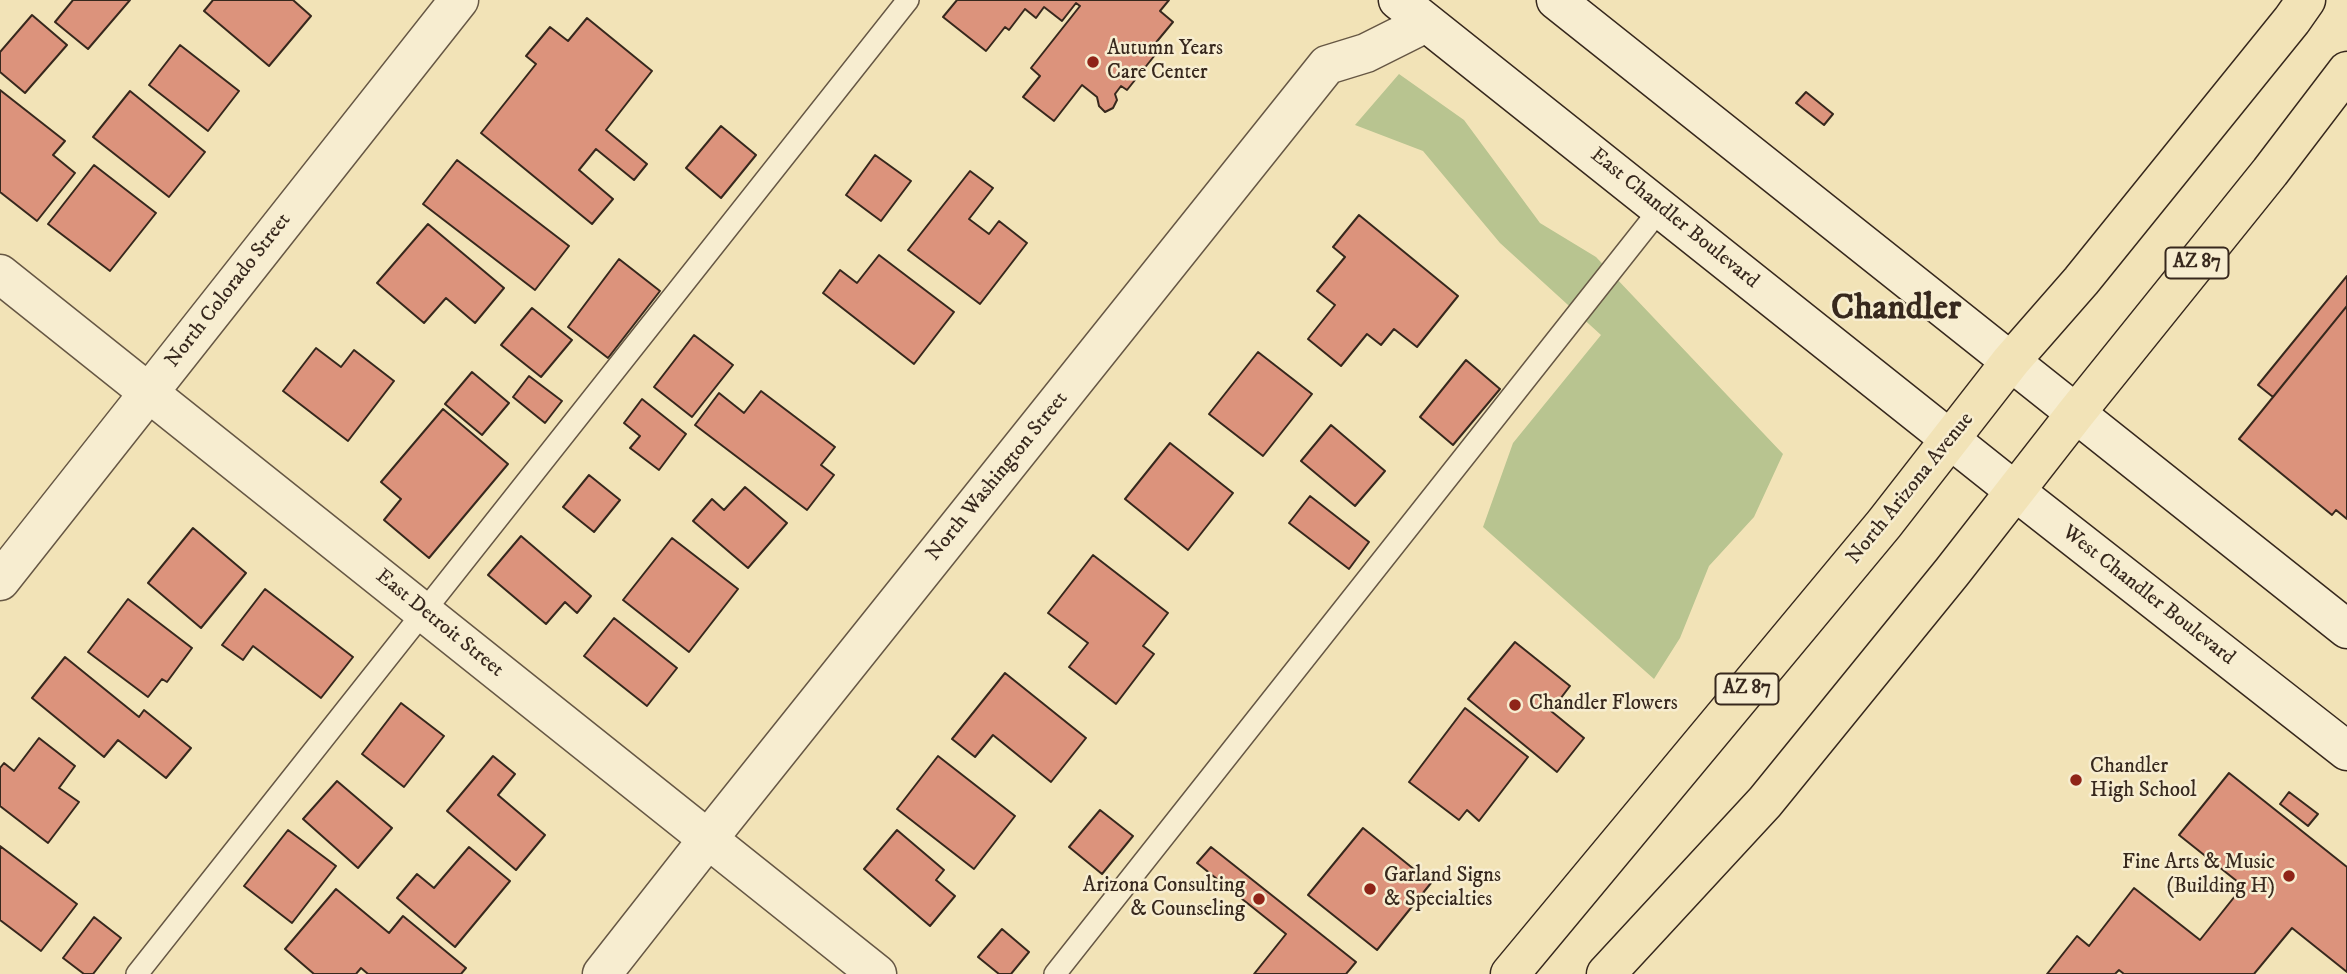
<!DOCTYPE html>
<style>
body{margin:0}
canvas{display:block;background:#f2e3b7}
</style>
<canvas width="2347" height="974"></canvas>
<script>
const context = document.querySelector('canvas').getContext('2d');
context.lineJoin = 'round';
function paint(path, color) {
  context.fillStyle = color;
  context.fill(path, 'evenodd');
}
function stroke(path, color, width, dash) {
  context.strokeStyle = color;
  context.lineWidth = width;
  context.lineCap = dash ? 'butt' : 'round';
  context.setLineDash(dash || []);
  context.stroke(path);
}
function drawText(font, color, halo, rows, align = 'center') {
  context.font = font + ' "IM FELL DW Pica",serif';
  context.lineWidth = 5;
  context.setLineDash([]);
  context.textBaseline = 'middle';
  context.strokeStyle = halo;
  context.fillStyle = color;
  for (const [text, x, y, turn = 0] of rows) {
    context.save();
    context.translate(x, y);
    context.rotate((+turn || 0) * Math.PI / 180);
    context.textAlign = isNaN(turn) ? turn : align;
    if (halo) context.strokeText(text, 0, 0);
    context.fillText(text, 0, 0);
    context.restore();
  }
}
paint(new Path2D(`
 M1399,74l65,46 76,103 56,34 187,197 -29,63 -45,49 -29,72 -26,41 -171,-152 30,-84 88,-108 -101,-92 -77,-92 -68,-26z`), '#b8c490');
const building = new Path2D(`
 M73,0h57l-42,49 -33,-27z
 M213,0h80l18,16 -42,50 -65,-55z
 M957,0h212l-9,11 13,11 -24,29 6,4 -28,35 -6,-4 -6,8 2,6 -4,8 -8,4 -6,-6 -2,-9 -15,-12 -28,36 -31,-24 17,-21 -9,-8 49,-62 -4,-3 -14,18 -18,-14 -8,11 -11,-9 -16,21 -4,-3 -19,24 -43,-34z
 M32,15l35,30 -42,48 -25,-21v-20z
 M587,18l65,53 -46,59 41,34 -13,16 -38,-31 -17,21 34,29 -21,25 -111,-91 55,-69 -10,-8 24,-29 18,14z
 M180,45l59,46 -31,40 -59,-46z
 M0,90l65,51 -12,14 22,18 -38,48 -37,-29z
 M130,91l75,61 -36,45 -76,-60z
 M1806,92l27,22 -9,11 -28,-22z
 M721,126l35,29 -35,43 -35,-30z
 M875,155l36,26 -30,40 -35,-26z
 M457,160l112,86 -34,44 -112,-86z
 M94,165l62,48 -46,58 -62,-47z
 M970,171l23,17 -24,31 20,15 10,-13 28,22 -47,61 -72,-54z
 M1359,215l99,81 -41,51 -23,-18 -13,16 -14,-11 -26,32 -33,-27 27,-34 -18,-14 28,-34 -12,-10z
 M428,224l76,64 -29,35 -29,-25 -22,25 -47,-40z
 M879,255l75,57 -40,52 -91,-71 17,-23 17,13z
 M619,259l41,32 -52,67 -40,-31z
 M2347,276v30l-74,91 -15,-12z
 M2347,306v213l-11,-9 -4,5 -93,-76z
 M532,308l40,32 -31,37 -40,-32z
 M694,335l39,30 -41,52 -38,-30z
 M316,348l25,19 13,-17 40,31 -46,60 -65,-50z
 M1258,352l54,42 -49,62 -54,-42z
 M1466,360l34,29 -47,56 -33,-28z
 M472,372l37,31 -27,32 -37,-31z
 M529,376l33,25 -17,22 -32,-26z
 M761,391l74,56 -14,18 13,10 -27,35 -112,-85 24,-32 25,20z
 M642,399l44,35 -27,36 -29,-22 10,-12 -16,-13z
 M443,409l65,55 -79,94 -45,-38 17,-21 -20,-17z
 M1331,425l54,46 -30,35 -54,-45z
 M1170,443l63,50 -45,57 -63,-51z
 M589,475l31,25 -26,32 -31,-25z
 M745,487l42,36 -39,45 -55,-47 19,-22 12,11z
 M1310,496l59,46 -20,27 -60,-46z
 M193,528l53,45 -45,55 -53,-45z
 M521,536l70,60 -14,17 -12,-11 -19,22 -58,-49z
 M672,538l66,51 -49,63 -66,-52z
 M1093,555l75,58 -25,33 11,8 -38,50 -47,-37 19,-24 -40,-30z
 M265,589l88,68 -32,41 -68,-52 -10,14 -21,-15z
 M128,599l64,49 -25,34 -5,-3 -14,18 -60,-45z
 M614,618l63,50 -30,38 -63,-50z
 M1515,642l55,44 -19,25 33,27 -27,34 -89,-73z
 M65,657l74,60 5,-7 47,38 -25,30 -48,-38 -14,17 -72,-59z
 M1005,673l81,65 -35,44 -58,-47 -18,22 -23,-18z
 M401,703l43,33 -40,51 -42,-33z
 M1465,708l63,49 -49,64 -12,-11 -8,10 -50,-38z
 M39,738l36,28 -16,22 20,14 -31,41 -48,-37v-38l4,-5 10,8z
 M493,756l22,18 -17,21 47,40 -29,35 -69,-59z
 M938,756l77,60 -41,53 -77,-60z
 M2229,773l118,94v105l-55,-44 -38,46h-130l-5,-4 -4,4h-68l30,-38 12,10 45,-58 66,52 43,-54 -64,-51z
 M337,781l55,47 -34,40 -55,-49z
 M2289,792l29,22 -10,12 -28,-22z
 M1100,810l33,26 -31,38 -33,-27z
 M1363,828l68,55 -54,67 -69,-55z
 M288,830l48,36 -44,57 -48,-37z
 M897,830l47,40 -8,10 19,16 -25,30 -66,-57z
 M0,846l77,58 -36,47 -41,-31z
 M469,847l41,34 -55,66 -58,-49 20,-24 17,14z
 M1211,847l145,115 -10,12h-92l32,-40 -89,-71z
 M336,889l53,44 14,-17 63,52 -5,6h-93l-7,-6 -5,6h-42l-29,-25z
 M94,917l27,21 -28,36h-9l-21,-16z
 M1002,929l27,23 -18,22h-12l-21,-17z`);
paint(building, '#dc937c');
stroke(building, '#37281d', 2);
const lane = new Path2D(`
 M137,974l771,-974
 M1055,974l606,-766`);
const street = new Path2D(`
 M0,274l877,700
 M0,581l459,-581
 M602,974l106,-135 619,-774 39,-12 60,-30`);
const secondary = new Path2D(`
 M1398,0l617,491 332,260
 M1556,0l791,629`);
const primary = new Path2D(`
 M1510,974l374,-450 127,-163 70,-80 211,-261 14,-20
 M1606,974l159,-172 187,-230 124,-159 194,-241 77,-101`);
stroke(lane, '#665744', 24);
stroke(street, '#665744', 41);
stroke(secondary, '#37281d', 41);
stroke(primary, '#37281d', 41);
stroke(lane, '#f7edd0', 21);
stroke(street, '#f7edd0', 38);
stroke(secondary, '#f7edd0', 38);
stroke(primary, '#f2e3b7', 38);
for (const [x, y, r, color] of [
 [1093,62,7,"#8f2418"],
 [1515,705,7,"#8f2418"],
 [2076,780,7,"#8f2418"],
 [2289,876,7,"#8f2418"],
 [1370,889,7,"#8f2418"],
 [1259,899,7,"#8f2418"]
]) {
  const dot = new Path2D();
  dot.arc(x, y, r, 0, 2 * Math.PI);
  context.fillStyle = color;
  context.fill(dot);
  stroke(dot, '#f7edd0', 2.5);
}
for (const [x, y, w] of [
 [2197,263,63],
 [1747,689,63]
]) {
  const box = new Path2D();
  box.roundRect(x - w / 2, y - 15.5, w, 31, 5);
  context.fillStyle = '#f7edd0';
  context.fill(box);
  stroke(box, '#37281d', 2);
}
drawText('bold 19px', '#37281d', null, [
 ["AZ 87",2197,263],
 ["AZ 87",1747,689]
]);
drawText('21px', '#37281d', '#f7edd0', [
 ["Autumn Years",1107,50],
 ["Care Center",1107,74],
 ["Chandler Flowers",1529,705],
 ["Chandler",2090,768],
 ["High School",2090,792],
 ["Fine Arts & Music",2275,864,"right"],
 ["(Building H)",2275,888,"right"],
 ["Garland Signs",1384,877],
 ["& Specialties",1384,901],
 ["Arizona Consulting",1245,887,"right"],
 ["& Counseling",1245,911,"right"]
], 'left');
drawText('21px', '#37281d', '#f7edd0', [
 ["East Chandler Boulevard",1674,219,39],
 ["North Colorado Street",229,291,-52],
 ["North Washington Street",998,477,-51],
 ["North Arizona Avenue",1911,489,-51],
 ["West Chandler Boulevard",2148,596,38],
 ["East Detroit Street",439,624,39]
]);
drawText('bold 35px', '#37281d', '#f7edd0', [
 ["Chandler",1896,311]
]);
</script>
